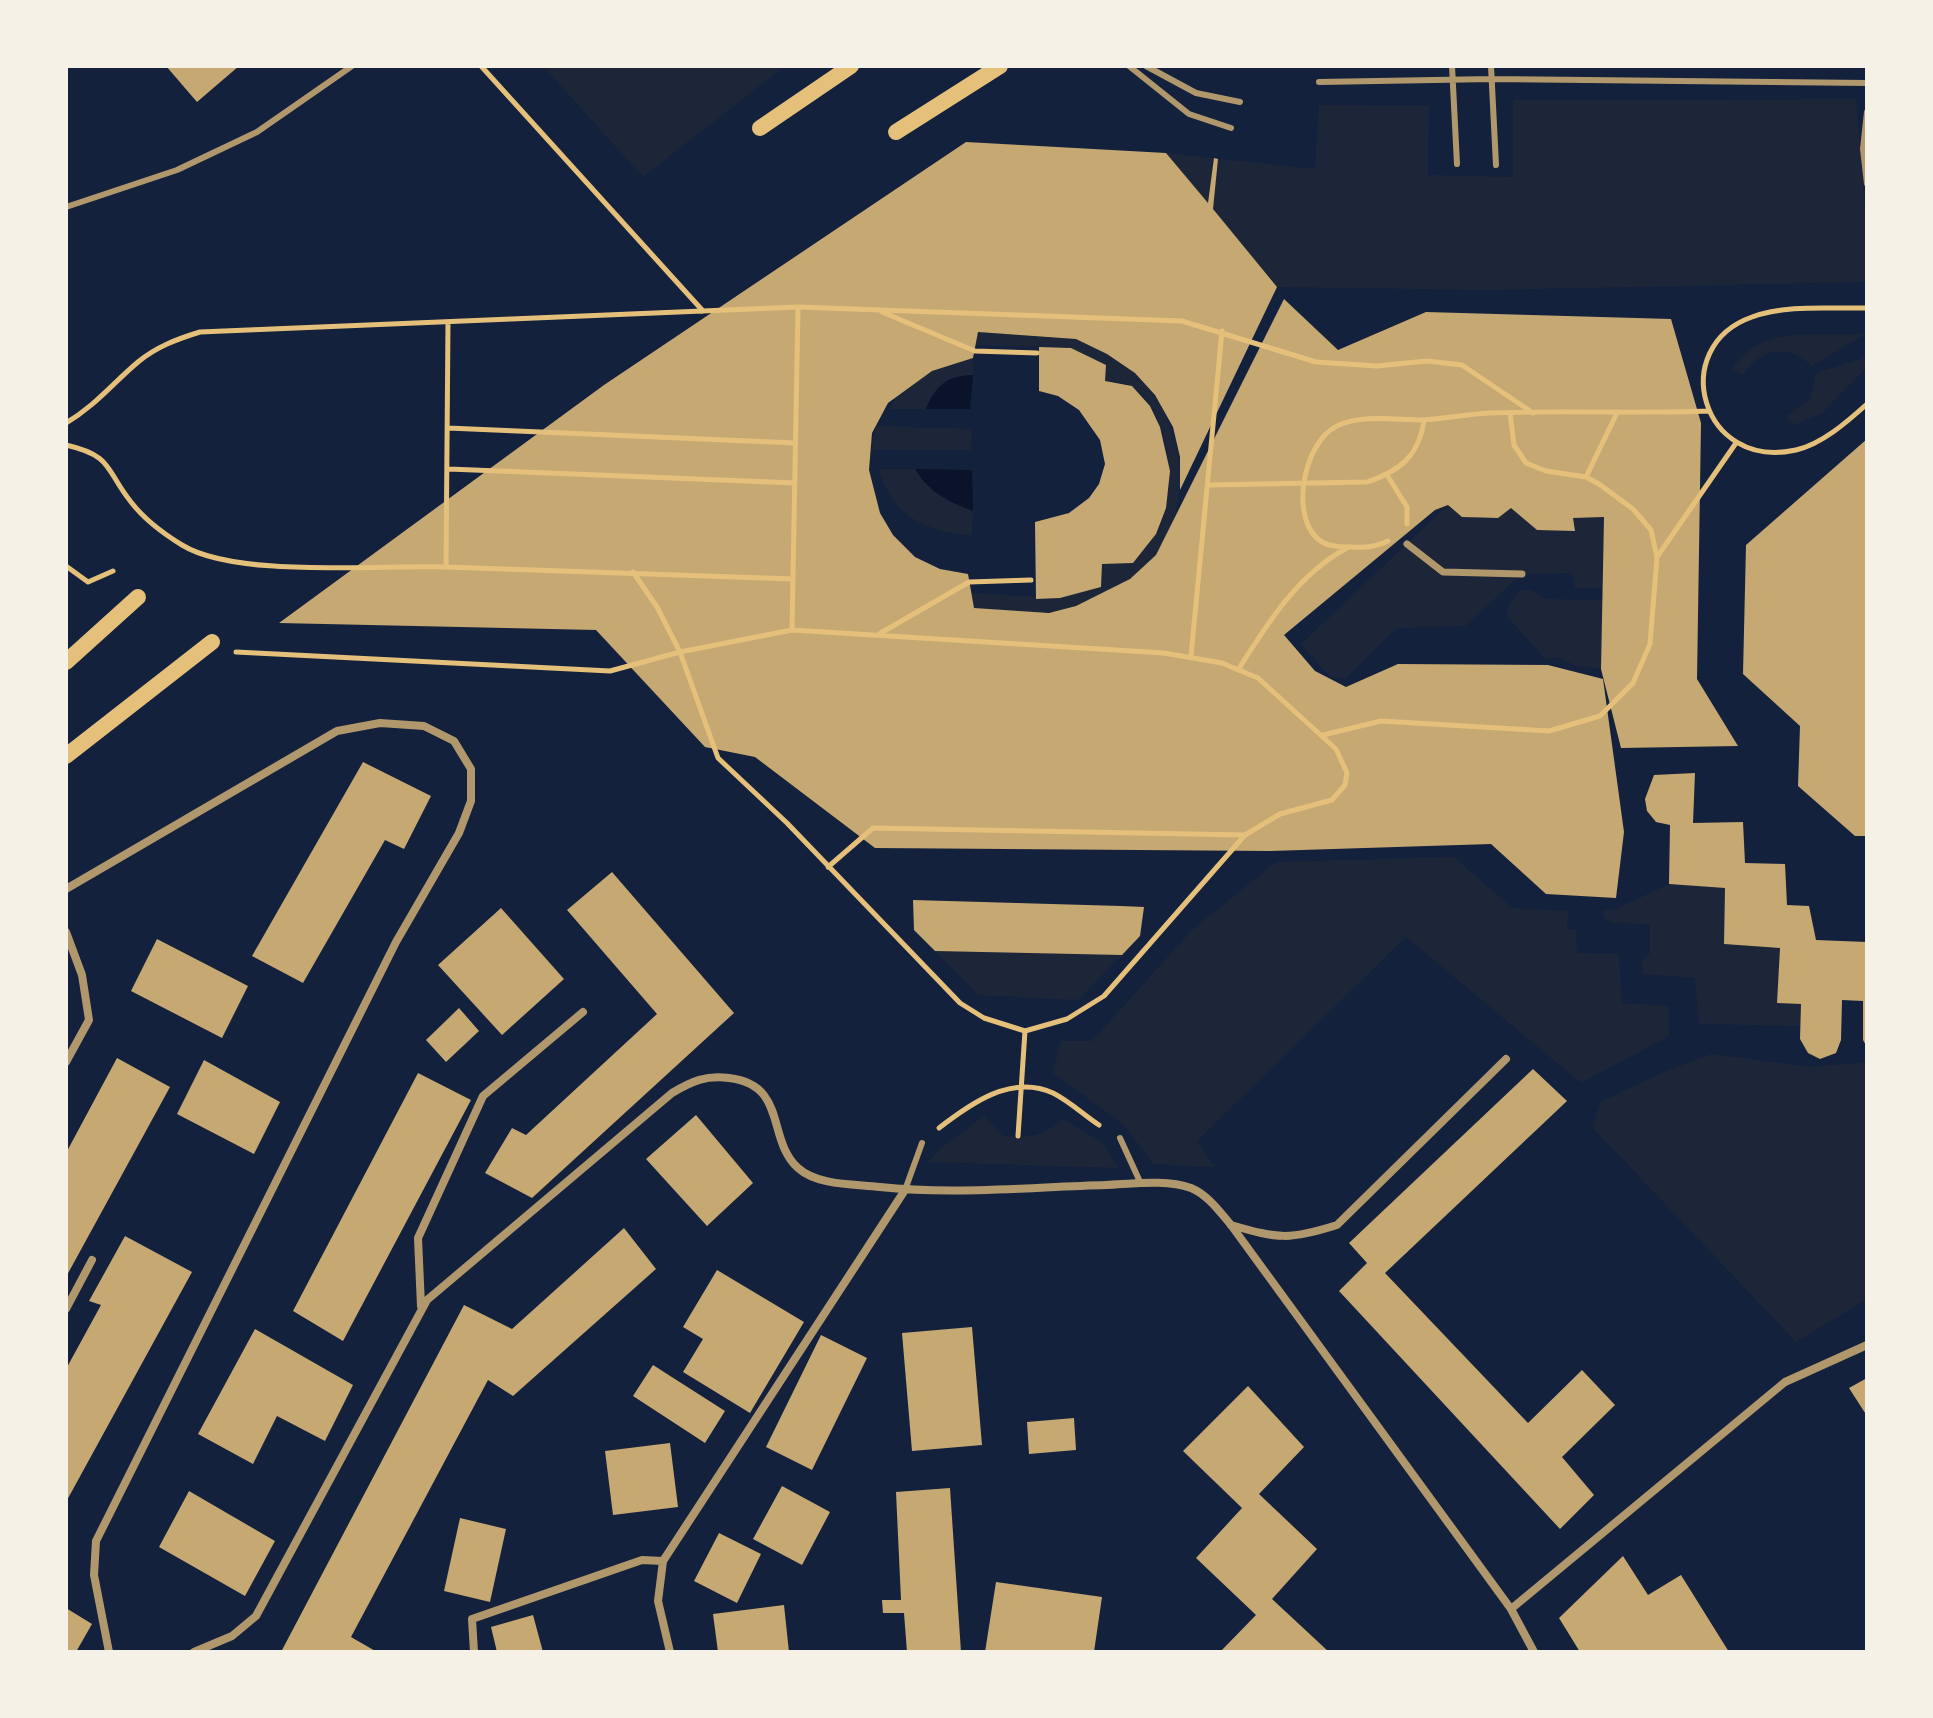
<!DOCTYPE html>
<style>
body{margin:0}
#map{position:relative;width:1933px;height:1718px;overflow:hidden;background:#14213d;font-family:Arial,sans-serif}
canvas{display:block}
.frame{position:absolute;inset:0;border:68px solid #f6f1e7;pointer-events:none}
</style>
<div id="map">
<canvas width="1933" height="1718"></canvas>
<div class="frame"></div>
</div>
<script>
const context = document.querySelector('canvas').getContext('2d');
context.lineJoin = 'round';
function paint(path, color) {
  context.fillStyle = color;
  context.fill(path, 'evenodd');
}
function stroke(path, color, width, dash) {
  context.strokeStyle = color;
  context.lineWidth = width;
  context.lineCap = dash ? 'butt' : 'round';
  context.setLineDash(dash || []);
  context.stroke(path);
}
paint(new Path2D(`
 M543,66h242l-142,111z
 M1856,99l11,136v47l-380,8 -210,-3 -111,-134 149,16 4,-64 110,1 -1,69 85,2v-77z
 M978,332c31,2 67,-1 97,7 92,23 135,138 82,214 -17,25 -53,43 -81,53 -31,12 -69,4 -102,2l-4,-15 90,5 41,-11 1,-23 31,-1c7,-9 18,-19 23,-30 19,-45 19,-111 -22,-145 -6,-5 -20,-6 -29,-7l1,-16 -35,-17 -96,-3z
 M1867,333l-55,33c-23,-22 -51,-19 -69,9l-11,-6c33,-49 85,-29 135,-36z
 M1867,357v10l-46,47 -27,11 -8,-9 24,-17 6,-26z
 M973,358v17c-24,1 -39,13 -47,34h-36c12,-31 53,-44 83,-51z
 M876,426l96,3 -1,21h-100z
 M879,469h36c15,24 32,32 58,42l-1,24c-46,-2 -81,-20 -93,-66z
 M1448,505c19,16 43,19 63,3l26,22h38l-2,-12 31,-1 -2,71h-27l-3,-15 -50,1 -57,52 -68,2 -52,51 -16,-3 -28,-32z
 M1520,590h12l12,9 59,1 -2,69 -26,-3 -16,-9 -13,3 -40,-45 4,-13z
 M1454,857l58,51 56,3 -1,19h9l1,23 42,1 3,49 47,3v30l-88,47 -175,-146 -209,204 18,26 -62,-3 -30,-40 -70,-51 8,-32h31l100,-111 84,-68z
 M1669,884l56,4 -1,56 56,4 -2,55 23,1v22l-102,-2 -4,-46 -53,-4v-13l8,-8v-29l-37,-1 -8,-4 -2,-8 13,-2z
 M935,951l187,4 -44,45 -100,-5z
 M1712,1054l98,13 57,-5v237l-71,43 -203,-214 7,-26 66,-31z
 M984,1116l19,20c30,1 36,2 60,-17l40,24 16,25 -191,-6 12,-13z`), '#1d2539');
paint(new Path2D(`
 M973,375l-3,34h-44c10,-24 20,-33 47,-34z
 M915,469l57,1 1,41c-26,-10 -43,-18 -58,-42z`), '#0b132b');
paint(new Path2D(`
 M166,66h73l-42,36z
 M966,142l200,11 42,50 6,-45 4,1 -5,50 64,78 -97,203v-33l-7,-30 -18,-32 -20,-22 -28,-19 -31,-15 -98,-7 -5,26 -41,13 -44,32 -16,30 -3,37 11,43 13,22 22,22 25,12 28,5 6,34 75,5 27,-7 54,-27 26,-24 128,-256 54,51 88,-38 245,7 30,104 -4,256 41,67 -117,2 -20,-79 3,-152 -31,1 2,13 -38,-1 -26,-22 -13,10 -36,-1 -14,-12 -13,5 -151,125 31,36 31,16 52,-23 150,1 55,14 21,153 -8,66 -70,-4 -55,-50 -221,7 -395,-3 -120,-91 -50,-10 -109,-117 -317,-7 325,-238z
 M1039,347l32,1 35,17 -1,16 27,5 18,20 10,21 10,44 -4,37 -10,26 -23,29 -31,1 -1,23 -41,11 -24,1 -1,-77 34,-9 20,-15 10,-14 6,-20 -5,-24 -21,-30 -21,-14 -19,-5z
 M1867,439v397h-12l-57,-50 2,-60 -57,-52 3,-129z
 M363,762l68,34 -27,53 -19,-9 -82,143 -51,-27z
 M1695,773l-2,50 50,-1 2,41 40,1 2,41 22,1 7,34 51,2v105l-4,-7v-39l-21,-1 -1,40 -5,13 -16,6 -12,-6 -8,-14 1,-35 -24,-1 3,-55 -56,-4 1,-56 -56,-4 1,-59 -14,-3 -9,-11 -2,-12 9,-24z
 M612,872l122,141 -202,185 -47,-25 27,-45 14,7 131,-121 -90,-104z
 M913,900l208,6 23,1 -4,29 -18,19 -187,-4 -21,-21z
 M501,908l63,71 -62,56 -64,-70z
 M157,939l91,47 -26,52 -91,-47z
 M459,1008l20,23 -33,31 -20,-22z
 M117,1058l53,29 -104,190v-124z
 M204,1060l76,42 -26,52 -77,-40z
 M1533,1069l34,32 -182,172 143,150 54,-53 33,35 -53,52 32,38 -34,34 -221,-238 28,-28 -18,-20z
 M418,1073l53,27 -128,241 -50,-30z
 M696,1115l57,68 -46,43 -61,-67z
 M624,1228l32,41 -143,127 -25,-16 -137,257 26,15h-96l183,-347 48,24z
 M125,1236l67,36 -126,230v-133l35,-64 -12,-4z
 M717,1270l87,52 -54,91 -67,-41 20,-33 -20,-12z
 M972,1327l10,118 -70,6 -10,-118z
 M255,1329l98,56 -28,56 -48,-25 -24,48 -55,-30z
 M821,1335l46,23 -55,112 -46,-23z
 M653,1365l72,46 -20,32 -72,-47z
 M1867,1378v38l-18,-28z
 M1248,1386l56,61 -45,47 58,55 -45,50 57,53h-109l36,-37 -60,-57 46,-50 -59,-57z
 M1074,1418l2,32 -47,4 -2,-32z
 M670,1443l8,64 -65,8 -8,-64z
 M782,1486l48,26 -28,53 -49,-26z
 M950,1488l11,164h-54l-3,-39h-21l-1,-13h19l-5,-108z
 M189,1491l86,50 -30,55 -86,-49z
 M460,1518l46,11 -16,73 -46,-11z
 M719,1533l42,21 -24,49 -43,-22z
 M1623,1556l25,39 33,-20 48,77h-149l-21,-34z
 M996,1582l106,15 -8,55h-109z
 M784,1605l5,47h-71l-5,-38z
 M66,1608l26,16 -16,28h-10z
 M533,1615l10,37h-46l-6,-25z`), '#c6a872');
stroke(new Path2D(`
 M481,66l222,245
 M1867,308c-36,1 -81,-4 -115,9 -85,30 -51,154 44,133 26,-6 51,-28 71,-46
 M882,312l93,39 62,2
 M448,322l-2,245 347,12
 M66,423c29,-17 47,-40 72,-61 18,-15 39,-23 62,-30l598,-25 384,14 134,41 61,4 50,-5 35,4 71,48
 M448,428l347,15
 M66,445c48,11 39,25 65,57 13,17 33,32 51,43 53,33 198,20 264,22
 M449,469l346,14
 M1387,475l20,32v17
 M1586,477l30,-62
 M1208,485l159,-3c33,-11 52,-26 57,-62
 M1388,541c-12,6 -23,7 -36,6 -10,0 -21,0 -30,-5 -34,-21 -19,-100 15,-116 25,-12 58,-6 85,-6 22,-1 45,-6 67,-7 73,-3 147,1 220,-2
 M1657,557l79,-114
 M66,566l22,16 25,-11
 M792,630l6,-323
 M879,634l90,-52 62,-2
 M236,652l374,19 70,-19 112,-22 372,23 58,10 36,15 78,71 11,24 -2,12 -13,15 -52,14 -35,21 -141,161 -37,23 -42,12 -41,-13 -24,-15 -173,-180 -69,-65 -38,-106 -23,-45 -24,-35
 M1191,656l31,-325
 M1238,670c29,-46 60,-96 109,-122
 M1323,735l58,-14 168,10 51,-15 33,-33 17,-39 7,-87 -6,-27 -18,-21 -34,-25 -13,-7 -40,-6 -20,-8 -12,-18 -4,-32
 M828,867l45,-39 371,7
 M939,1128c31,-24 72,-54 114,-35 16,8 31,22 46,32
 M1018,1136l7,-105`), '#e5c07b', 5);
stroke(new Path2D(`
 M1129,66l60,48 42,14
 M1146,66l50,27 44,9
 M1452,66l5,98
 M1491,66l5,99
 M1319,82l173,-3 375,4
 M1867,112l-4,37 4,35
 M66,207l111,-37 80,-38 95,-66
 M1120,1138l21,46
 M905,1190l17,-47`), '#b1986c', 6);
stroke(new Path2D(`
 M1407,544l36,28 79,2`), '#b1986c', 7);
stroke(new Path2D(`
 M66,889l271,-158 43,-8 44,3 30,15 17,28v32l-12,32 -63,109 -300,599 -2,34 15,77
 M66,932l16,43 7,45 -23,42
 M1231,1225c48,14 59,15 106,0l169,-166
 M421,1306l-3,-68 65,-142 100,-84
 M66,1309l26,-49
 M1511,1609l274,-227 82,-37
 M194,1652l38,-16 24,-20 171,-316 245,-207c20,-12 34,-18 57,-15 59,7 37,61 69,90 20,18 57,16 82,19 74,8 152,0 226,-2 26,-1 60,-6 85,3 17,7 29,24 40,37l280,384 23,43
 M474,1652l-2,-33 170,-59 21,1
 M670,1652l-12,-51 5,-40 242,-371`), '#b1986c', 8);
stroke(new Path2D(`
 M760,128l91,-62
 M896,132l104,-66
 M66,662l72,-65
 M66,756l146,-114`), '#e5c07b', 16);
</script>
